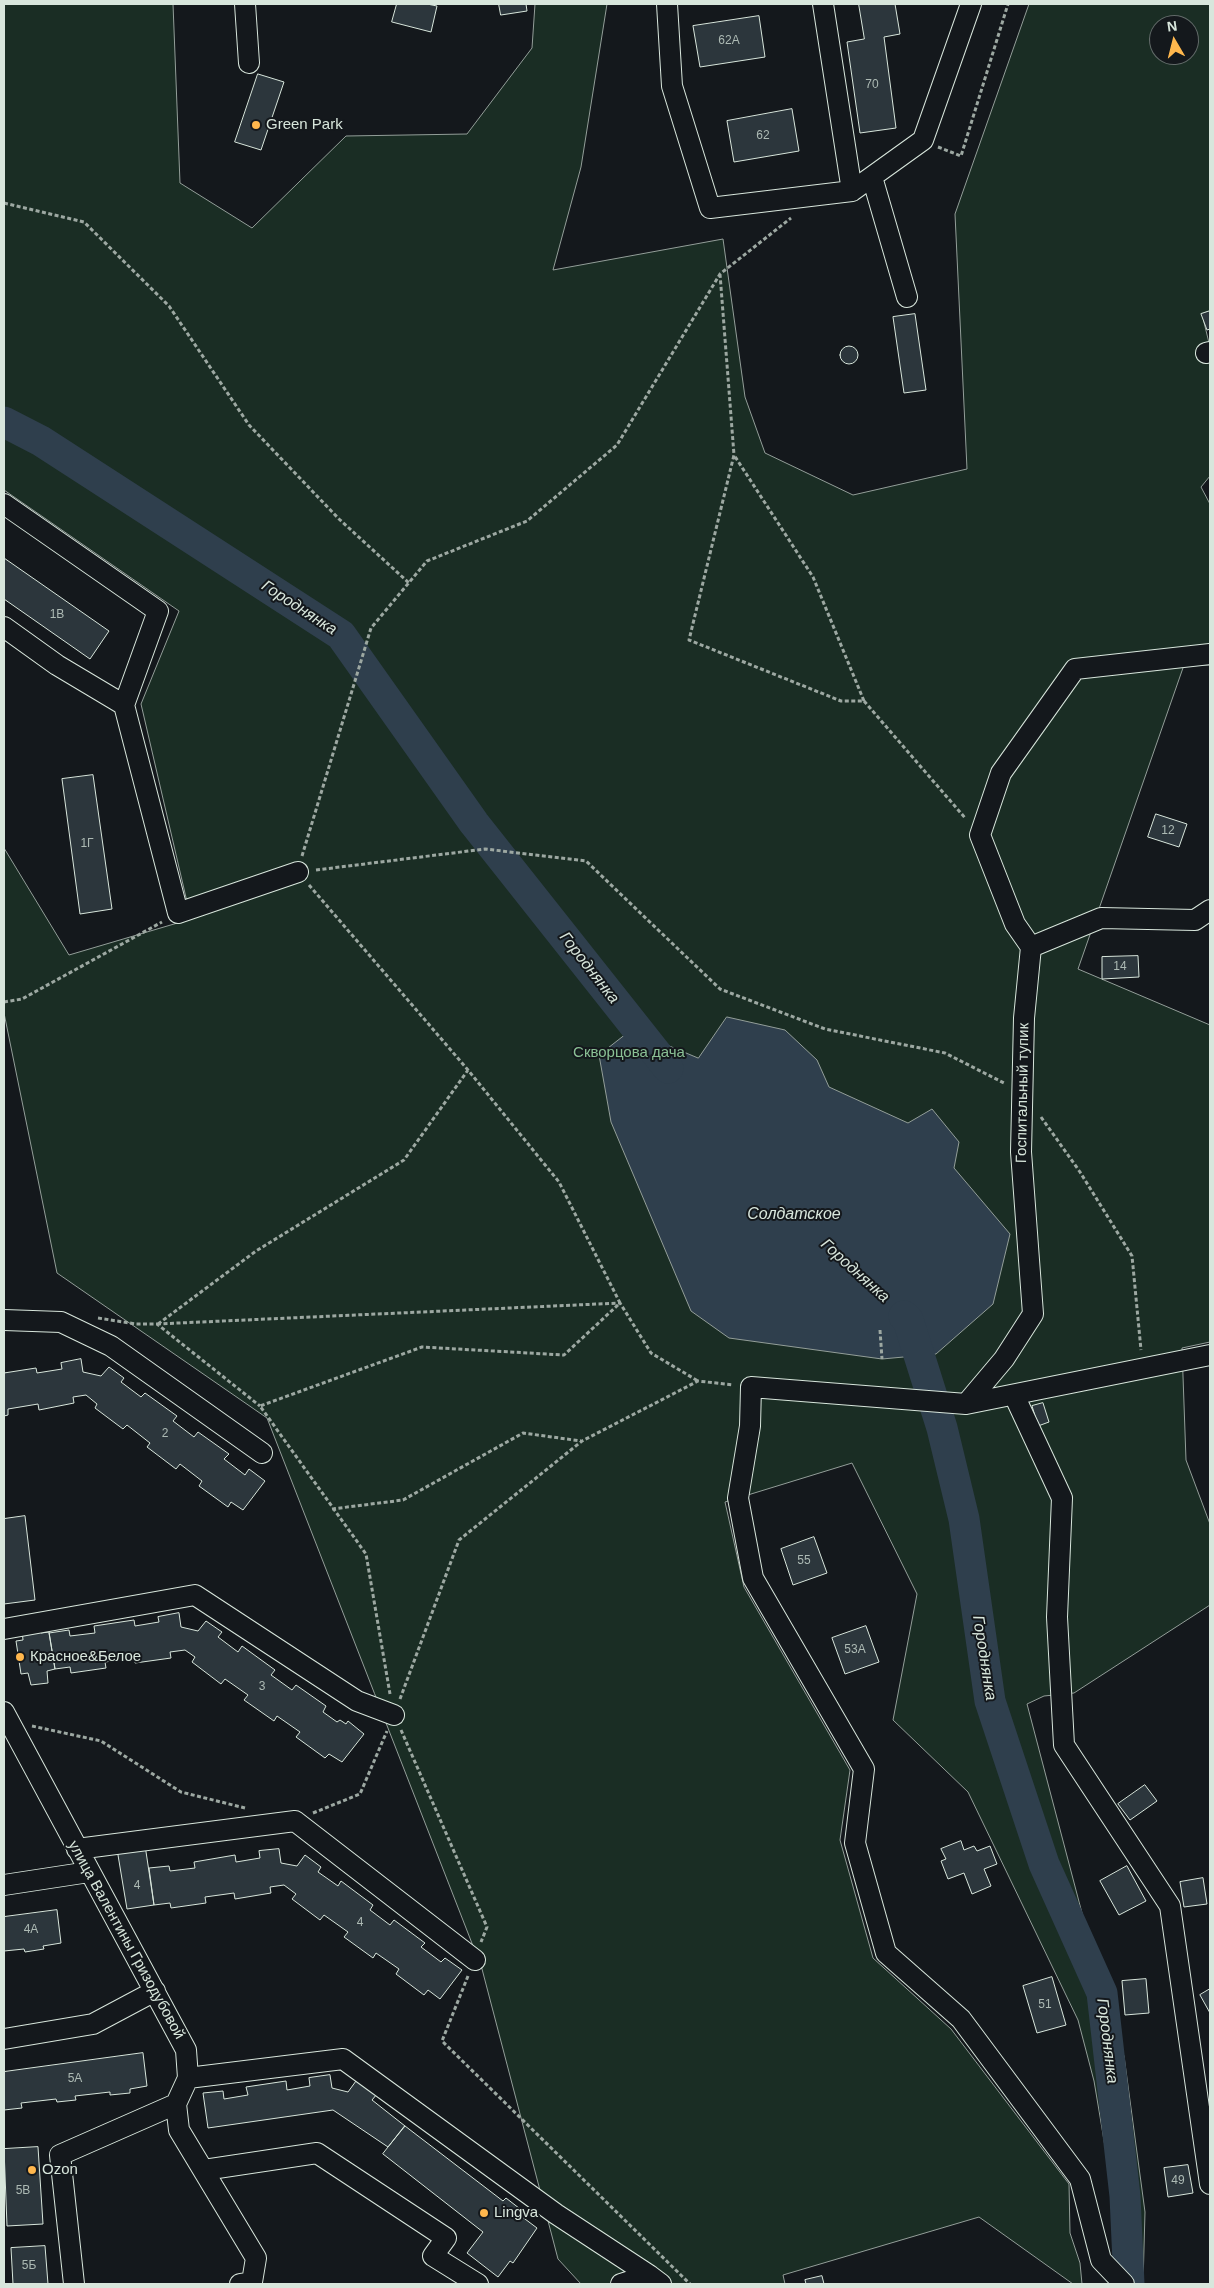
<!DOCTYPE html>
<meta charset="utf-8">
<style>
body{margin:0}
#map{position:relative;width:1214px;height:2288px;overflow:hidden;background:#14181c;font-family:Arial,sans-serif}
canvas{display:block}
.frame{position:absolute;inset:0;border:5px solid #d8e6dc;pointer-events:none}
.north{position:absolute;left:1149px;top:15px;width:50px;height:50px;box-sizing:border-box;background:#14181c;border:1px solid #626a69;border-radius:50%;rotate:352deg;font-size:14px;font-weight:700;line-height:20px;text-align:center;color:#d8e6dc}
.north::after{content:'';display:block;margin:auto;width:18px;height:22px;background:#ffb74d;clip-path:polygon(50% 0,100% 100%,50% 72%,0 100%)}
</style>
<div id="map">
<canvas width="1214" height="2288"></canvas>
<div class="frame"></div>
<div class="north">N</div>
</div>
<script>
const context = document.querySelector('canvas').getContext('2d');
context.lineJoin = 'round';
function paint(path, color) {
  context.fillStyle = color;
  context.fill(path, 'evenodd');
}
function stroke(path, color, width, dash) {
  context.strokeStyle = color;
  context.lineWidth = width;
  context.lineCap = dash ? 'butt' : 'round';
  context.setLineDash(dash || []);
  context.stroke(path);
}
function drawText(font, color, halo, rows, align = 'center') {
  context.font = font + ' Arial,sans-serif';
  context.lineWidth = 4;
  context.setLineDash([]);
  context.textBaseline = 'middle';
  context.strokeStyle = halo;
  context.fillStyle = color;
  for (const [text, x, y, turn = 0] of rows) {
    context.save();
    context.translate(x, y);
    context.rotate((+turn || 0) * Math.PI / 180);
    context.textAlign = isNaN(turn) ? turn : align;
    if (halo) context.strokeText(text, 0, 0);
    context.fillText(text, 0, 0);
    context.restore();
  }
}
const green = new Path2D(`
 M4,4h169l7,179 72,45 94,-92 121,-2 65,-86 3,-44h72l-26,163 -28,103 170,-31 22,158 20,56 88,42 114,-26 -12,-255 74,-210h181v307l-8,3 8,33v129l-9,11 9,17v161h-26l-106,304 132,56v317l-28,6 4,112 24,64v81l-136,88 -30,3 -17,8 85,323 12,29 21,156 -2,72h-32l6,-24 -7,-84 -16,-95 -16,-61 -110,-228 -75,-72 24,-126 -65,-131 -127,39 19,85 106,183 -10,70 33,118 78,71 118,155 1,49 10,30 2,21h-9l-94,-67 -196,58 2,9h-204l-23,-25 -76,-290 -215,-551 -210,-145 -53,-260v-165l65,107 122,-36 -50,-215 38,-93 -175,-121zM1159,25h30v30h-30z`);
paint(green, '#1a2d24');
stroke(green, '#939e99', 1);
const water = new Path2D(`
 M727,1017l58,13 32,30 12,27 79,36 24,-14 27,33 -5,26 56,66 -17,70 -57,50 -54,5 -153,-21 -38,-27 -80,-189 -12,-67 32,-25 67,28z`);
paint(water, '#2f3f4d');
stroke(water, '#939e99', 1);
stroke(new Path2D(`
 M4,422l37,19 300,194 133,188 194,245
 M904,1316l4,4 34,108 22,91 26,182 54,163 58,129 23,203 4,88`), '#2f3f4d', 31);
const building = new Path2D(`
 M397,4h30l10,2 -6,26 -39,-10z
 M499,4h27l1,7 -26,4z
 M859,4h36l5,30 -16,3 12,91 -36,5 -13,-91 17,-3z
 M759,16l6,41 -65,10 -7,-41z
 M258,74l26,8 -23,68 -26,-8z
 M792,109l7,42 -65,11 -7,-41z
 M1210,311v18l-3,1 -6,-16z
 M915,314l11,76 -22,3 -11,-76z
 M840 355a9 9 0 1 1 18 0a9 9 0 1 1-18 0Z
 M4,558l105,73 -19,28 -86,-60z
 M93,775l19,134 -32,5 -18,-135z
 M1156,814l31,10 -8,23 -31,-10z
 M1138,956l1,21 -37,2v-22z
 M81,1359l2,13 18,4 8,-9 15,11 -3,4 20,15 4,-4 32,23 -4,5 21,16 4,-5 31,22 -5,5 21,16 4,-6 16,12 -22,29 -12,-8 -3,5 -29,-21 3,-5 -22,-17 -4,5 -29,-22 3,-4 -23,-18 -4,4 -28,-21 2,-4 -11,-9 -13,2 1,6 -35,7 -1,-6 -30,5v6l-4,1v-43l32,-5 1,5 25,-4 -1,-6z
 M1043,1403l6,19 -11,4 -6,-20z
 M25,1516l10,84 -31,4v-85z
 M814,1537l13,36 -34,12 -12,-36z
 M179,1613l2,14 17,4 8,-10 16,11 -4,5 20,15 4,-6 33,24 -4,5 21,15 4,-5 30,21 -3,6 14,10 3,-2 6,4 2,-3 16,13 -22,28 -13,-8 -4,4 -29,-21 4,-5 -23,-16 -3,5 -30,-21 4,-5 -23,-16 -4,5 -29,-22 3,-5 -10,-7 -15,2 1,6 -36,5 -1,-5 -29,4 1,6 -35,5 -1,-6 -15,2 -6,-36 20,-3 1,6 25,-3 -1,-7 40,-6 1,6 24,-4 -1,-5z
 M40,1624l1,9 8,-1 6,37 -8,2 1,12 -17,2 -3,-12 -7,1 -5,-33 7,-1 -1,-10z
 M866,1626l13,36 -34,12 -13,-36z
 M1145,1785l12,16 -27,19 -12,-16z
 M961,1841l3,9 10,-4 3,5 13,-5 7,18 -13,5 7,17 -19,8 -8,-21 -16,6 -7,-18 5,-2 -5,-10z
 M145,1845l9,60 -27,4 -10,-60z
 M279,1849l2,14 16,3 8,-11 16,12 -3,5 20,14 3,-5 32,24 -3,5 20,15 4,-5 31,23 -4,4 20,15 4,-4 17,12 -22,29 -12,-9 -4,5 -28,-21 3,-5 -23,-16 -3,5 -29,-21 4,-5 -24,-17 -4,5 -28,-21 4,-5 -12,-9 -14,2 1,6 -36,6 -1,-6 -29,4 1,6 -35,5 -1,-5 -16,2 -5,-37 20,-2 1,5 25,-3 -1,-6 41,-7 1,7 24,-4 -1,-7z
 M1127,1866l19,35 -27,14 -19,-34z
 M1203,1878l4,26 -23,3 -4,-25z
 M57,1910l4,33 -18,3 1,3 -19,3 -1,-3 -20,2v-34z
 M1052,1977l14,48 -29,8 -14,-47z
 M1146,1979l3,34 -24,2 -3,-34z
 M1210,1989v24l-10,-18z
 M143,2053l4,33 -17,3v4l-20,2v-3l-35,4 1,4 -19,2 -1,-3 -35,4 1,5 -18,2v-38z
 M330,2075l2,13 16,4 8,-11 21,13 -5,6 33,26 -17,21 -55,-37 -125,18 -5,-35 20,-2 1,8 24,-4 -2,-8 40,-6 1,9 23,-4 -1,-8z
 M405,2126l98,75 3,-3 18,14 -3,4 16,12 -24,35 -3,-2 -12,16 -31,-24 16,-21 -100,-78z
 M38,2147l5,77 -36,2 -3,-77z
 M1188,2165l5,28 -25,4 -4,-29z
 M45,2246l3,38h-35l-2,-36z
 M822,2276l2,8h-18l-1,-4z`);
paint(building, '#2c363c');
stroke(building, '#d8e6dc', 1);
const minor = new Path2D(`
 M245,4l4,59
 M667,4l5,82 38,122 142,-17 71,-51 48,-136
 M823,4l29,187
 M872,177l35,120
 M1206,353l4,-1
 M4,504l154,107 -34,94 54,208 120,-41
 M4,627l53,38 67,40
 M1031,947l-16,-23 -35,-89 21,-62 74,-104 135,-15
 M4,1320l57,2 50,24 151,107
 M1014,1395l48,103 -5,119 7,128 106,161 40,278
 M966,1404l38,-45 29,-45 -12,-162 3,-134 7,-71 70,-29 94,2 15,-10
 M4,1629l191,-34 162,106 37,14
 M4,1712l182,338 2,28 -12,26 -116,51 14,129
 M77,1849l218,-28 180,139
 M4,1885l85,-13
 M4,2039l89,-15 62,-33
 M188,2078l155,-19 213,155 93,61
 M176,2104l3,26 77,128 -4,24 -12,2
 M204,2170l113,-17 129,85 -13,18 45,28
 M621,2284l28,-9 12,9
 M1124,2284l-23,-24 -21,-81 -119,-160 -75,-66 -31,-110 9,-74 -111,-191 -15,-80 12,-72 1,-39 215,17 244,-49`);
stroke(minor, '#d8e6dc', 22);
stroke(new Path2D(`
 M938,147l23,9 47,-152
 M4,203l80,19 85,84 80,119 90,94 70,64
 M720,274l14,181 -45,185 152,61h23l-51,-124 -79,-122
 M864,701l102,118
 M302,856l69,-228 56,-67 100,-40 90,-76 103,-171 71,-56
 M316,870l169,-21 101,12 134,128 105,40 120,24 59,30
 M309,885l159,185 91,112 61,121 -56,52 -142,-8 -162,59 106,148 24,140
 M4,1002l18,-3 140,-77
 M1041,1117l39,55 52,84 9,94
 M98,1318l38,6h21l103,82
 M157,1324l463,-21 31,50 47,28
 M158,1324l98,-73 148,-91 64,-90
 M880,1330l2,29
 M332,1509l71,-9 120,-67 58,8
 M400,1699l59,-159 123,-99 116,-60 35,4
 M32,1726l69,15 80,51 64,16
 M401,1730l86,197 -6,15
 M313,1813l47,-19 27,-63
 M468,1976l-26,65 248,243`), '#9da8a2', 3, [4, 2.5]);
stroke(minor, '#14181c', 20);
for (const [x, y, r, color] of [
 [256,125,5,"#ffb74d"],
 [20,1657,5,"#ffb74d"],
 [32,2170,5,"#ffb74d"],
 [484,2213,5,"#ffb74d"]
]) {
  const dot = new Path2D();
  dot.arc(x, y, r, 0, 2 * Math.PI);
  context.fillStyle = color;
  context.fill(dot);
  stroke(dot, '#14181c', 2);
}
drawText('12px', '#adbab4', null, [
 ["62А",729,41],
 ["70",872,85],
 ["62",763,136],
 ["1В",57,615],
 ["12",1168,831],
 ["1Г",87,844],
 ["14",1120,967],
 ["2",165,1434],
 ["55",804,1561],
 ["53А",855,1650],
 ["3",262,1687],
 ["4",137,1886],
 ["4",360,1923],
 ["4А",31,1930],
 ["51",1045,2005],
 ["5А",75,2079],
 ["49",1178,2181],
 ["5В",23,2191],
 ["5Б",29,2266]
]);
drawText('15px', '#d8e6dc', '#14181c', [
 ["Green Park",266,125],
 ["Красное&Белое",30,1657],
 ["Ozon",42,2170],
 ["Lingva",494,2213]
], 'left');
drawText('15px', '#8ac095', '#14181c', [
 ["Скворцова дача",629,1053]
]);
drawText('15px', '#d8e6dc', '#14181c', [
 ["Госпитальный тупик",1023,1093,-89],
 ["улица Валентины Гризодубовой",126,1940,61]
]);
drawText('italic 16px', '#d8e6dc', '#14181c', [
 ["Городнянка",299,608,33],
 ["Городнянка",589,968,52],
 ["Солдатское",794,1215],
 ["Городнянка",855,1271,42],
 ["Городнянка",984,1658,81],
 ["Городнянка",1107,2041,83]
]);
</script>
